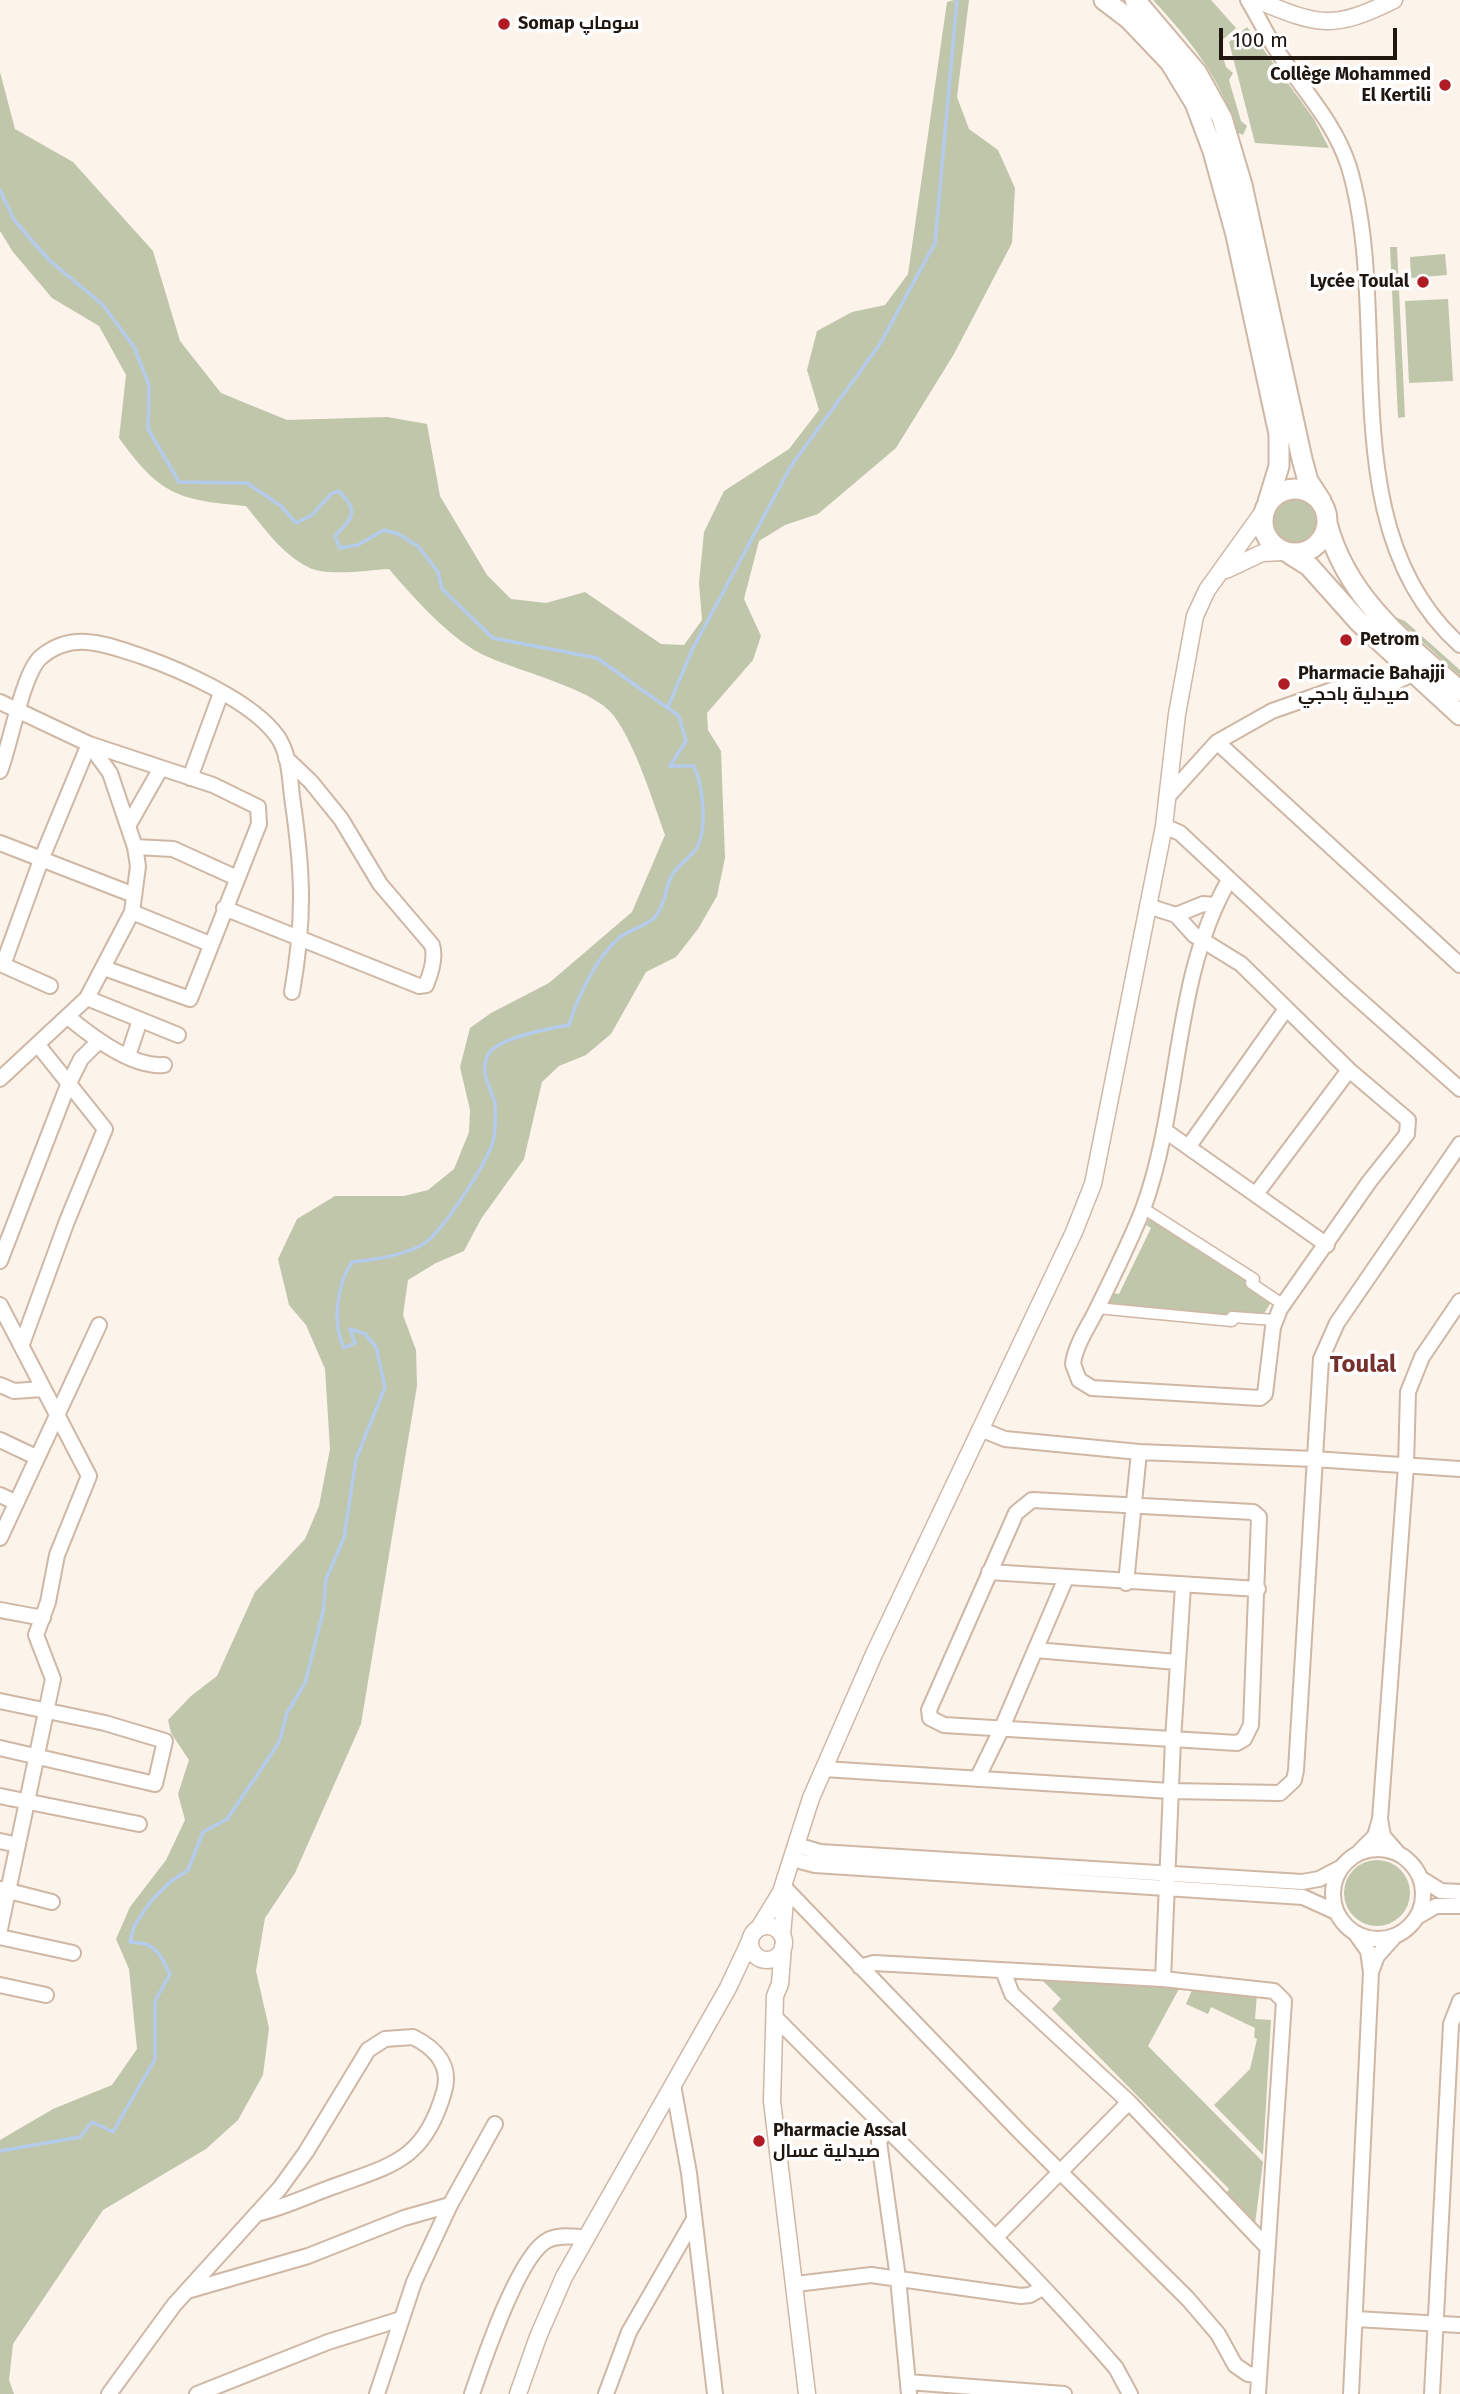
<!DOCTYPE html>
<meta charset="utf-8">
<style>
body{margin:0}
#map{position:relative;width:1460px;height:2394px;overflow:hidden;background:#fcf3eb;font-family:"Fira Sans",sans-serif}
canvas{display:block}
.scale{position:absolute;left:1219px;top:28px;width:178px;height:32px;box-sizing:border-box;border:4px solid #1f1710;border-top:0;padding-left:9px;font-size:21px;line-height:24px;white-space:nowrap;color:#1f1710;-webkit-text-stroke:5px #fff;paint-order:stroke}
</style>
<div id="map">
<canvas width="1460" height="2394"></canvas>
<div class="scale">100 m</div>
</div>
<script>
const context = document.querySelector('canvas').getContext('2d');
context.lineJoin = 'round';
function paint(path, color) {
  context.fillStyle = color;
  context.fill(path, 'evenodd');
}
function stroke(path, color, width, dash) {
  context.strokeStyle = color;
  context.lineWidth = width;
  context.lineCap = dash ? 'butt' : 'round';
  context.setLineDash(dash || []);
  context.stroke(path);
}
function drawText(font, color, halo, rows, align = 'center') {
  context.font = font + ' "Fira Sans",Cairo,sans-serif';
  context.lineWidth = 7;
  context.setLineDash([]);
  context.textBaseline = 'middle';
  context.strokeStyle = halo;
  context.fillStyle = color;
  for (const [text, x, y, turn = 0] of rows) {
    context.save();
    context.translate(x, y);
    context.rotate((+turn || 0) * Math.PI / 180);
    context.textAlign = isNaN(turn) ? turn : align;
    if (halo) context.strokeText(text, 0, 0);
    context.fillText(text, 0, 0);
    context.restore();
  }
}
paint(new Path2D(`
 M954,0h15l-12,97 12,32 29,21 17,38 -3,55 -58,111 -58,94 -78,66 -33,11 -26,16 -15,58 17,37 -8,24 -46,53 1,17 13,21 4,107 -8,38 -19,33 -22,28 -30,15 -35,62 -25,21 -27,11 -17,16 -18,77 -43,60 -17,32 -28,12 -28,17 -5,35 13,35 1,36 -56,338 -66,149 -30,45 -9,53 13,57 -6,47 -25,45 -32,29 -103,61 -90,134 -4,36 5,14h-14v-254l53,-31 59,-24 25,-36 -8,-80 -13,-30 14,-32 36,-47 19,-40 -7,-26 11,-34 -18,-27 -3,-13 23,-24 26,-20 38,-84 50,-53 14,-33 11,-57 -5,-80 -19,-44 -17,-20 -11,-46 19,-40 38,-23h69l24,-6 26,-21 15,-37 1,-22 -10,-43 10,-39 21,-15 58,-30 83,-71 33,-77c-13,-36 -29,-89 -51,-119 -22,-30 -106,-46 -140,-66 -33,-21 -60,-52 -85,-81 -21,1 -63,8 -81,-2 -26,-13 -44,-39 -62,-61 -68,-6 -86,-11 -127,-68l7,-63 -27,-49 -47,-28 -39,-46 -13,-21v-159l15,57 58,33 80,89 27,90 41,52 66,27 100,-3 40,7 13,72 47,79 24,24 35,4 39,-11 76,52 23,1 18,-25 -3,-37 5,-51 20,-41 65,-42 30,-39 -12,-40 10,-39 35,-19 33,-7 23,-31 39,-272z
 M1153,0h58l25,28 -17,15 7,24 7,6 -4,7 12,41 6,5 -4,9 -7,-3c-13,-52 -47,-93 -83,-132z
 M1247,27l67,92 15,29 -74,-5 -26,-101z
 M1390,247h7l8,170 -7,1z
 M1445,254l2,21 -36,3 -1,-21z
 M1448,299l5,82 -44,2 -4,-82z
 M1274 521a21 21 0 1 1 42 0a21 21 0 1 1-42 0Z
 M1395,617l10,4 55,49v6z
 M1150,1217l99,63 23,21 -9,14 -33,-3 -1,5 -121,-12 6,-12 5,1 32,-66 -5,-3z
 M1344 1893a33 33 0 1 1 66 0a33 33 0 1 1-66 0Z
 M1040,1978l140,9 -32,59 115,116 -8,62 -29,-30 3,-5 -177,-180 9,-10z
 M1192,1990l65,3 -2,26 16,1 -8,135 -49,-50 36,-36 7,-30 -3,-2 1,-9 -44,-21 -3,7 -22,-10z`), '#bfc6aa');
stroke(new Path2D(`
 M0,190l14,30 35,40 54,45 31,42 15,38 -1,44 31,53 68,1 34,23 15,17 16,-8 19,-21 7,-3c22,19 15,26 -3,45l5,12 18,-3 26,-15 14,4 20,12 20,26 4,17 51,49 104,20 82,58 7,25 -16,25h24c9,20 14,64 2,83 -7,10 -19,16 -25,28 -6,13 -6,27 -15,39 -8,10 -26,13 -37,22 -22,18 -42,60 -50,87 -18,3 -70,13 -80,28 -11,19 2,33 6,51 1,9 0,29 -2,38 -8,23 -52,94 -73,104 -20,10 -46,14 -68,16 -15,22 -20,62 -8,86l11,-5 -5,-14 15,5 11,13 9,40 -29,72 -12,79 -18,41 -3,33 -18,71 -18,30 -8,29 -15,23 -37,54 -24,13 -15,38 -18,12 -19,19 -17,25 -4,16c25,0 30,11 40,32l-15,27v58l-42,73 -21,-10 -12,15 -80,14
 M668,707l24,-57 99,-184 89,-122 55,-101 22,-243`), '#b5cbec', 3.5);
const pedestrian = new Path2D(`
 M1143,1208l111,71 -3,4 31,21
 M1097,1308l135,13v-4l43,3`);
const minor = new Path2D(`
 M1248,0c9,15 17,31 26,46 26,41 60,74 75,121 45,152 -20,361 111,478
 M0,702l89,42 21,29 25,74 3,19 -6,46 -45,86 -87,81
 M1217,742l243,223
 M0,771c10,-25 23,-99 41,-114 32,-27 66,-12 100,-1 40,14 111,45 136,80 12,16 13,42 15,61 11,74 13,121 0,195
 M190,778l31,-85
 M1170,794l47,-52 55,-31 60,-21 65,-9 16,-7
 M128,826l33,-58
 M1164,826l16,7 165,154 115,102
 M0,843l134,52
 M135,847l38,2 64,29
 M1148,906l28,9 18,20 47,29 108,106 59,50 -1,14 -38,48 -89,127 -7,18 -8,67 -5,4 -168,-10 -13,-8 -6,-16c2,-17 13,-34 21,-49 17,-35 35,-70 49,-106 39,-106 29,-230 86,-329
 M224,908l195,78 7,-1c5,-12 10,-28 6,-40l-52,-61 -39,-65 -30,-37 -25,-24
 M132,912l78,32
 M1176,915l27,-11 12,1
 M50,986l-47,-21 38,-105 48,-116 124,41 45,22 1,17 -69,175 -86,-31
 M87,998l91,37
 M68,1017c23,19 64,51 96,48
 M128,1056l12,-36
 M1164,1130l163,115
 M1189,1146l97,-137
 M1256,1194l93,-124
 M0,1261l68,-176 13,-26 17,-17
 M0,1305l89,171 -32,79 -9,47 -12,33 17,44 -53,250
 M22,1344l45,-123 38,-92 -67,-84
 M0,1385l14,6 29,-2
 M980,1429l25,10 134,13 175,7 146,10
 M0,1440l36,17
 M0,1495l15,7
 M1032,1500l221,12 6,5 -8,208 -7,14 -7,4 -293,-18 -14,-7 -1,-8 87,-197z
 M0,1538l99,-213
 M989,1572l269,17
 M1126,1583l13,-131
 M0,1610l43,8
 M1035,1650l142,12
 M0,1701l105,22 60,18 -10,43 -155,-36
 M824,1769l346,22 110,2 14,-13 2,-10 25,-411 16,-36 123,-179
 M977,1779l24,-49 65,-152
 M0,1796l139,28
 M1380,1819l26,-353 2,-74 14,-35 38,-56
 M0,1841l18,4
 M796,1845l24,7 482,30 17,-3 21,-11
 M1333 1894a45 45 0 1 1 90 0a45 45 0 1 1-90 0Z
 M1360,1851l15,-15 5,-17 3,17 14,16
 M792,1859l23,6 488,32 33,15
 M1420,1878l21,13 19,1
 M783,1886l238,247 167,166 30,35 17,31 13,9 10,1
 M1,1889l51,13
 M1417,1917l19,-11h24
 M1356,1934l12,17 3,21 6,-16 18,-20
 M0,1937l73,16
 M860,1967l14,-4 289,16 111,12 10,10 -26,393
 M1003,1971l9,23 117,108 138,145
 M1163,1979l10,-239 10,-154
 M0,1985l46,10
 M774,2016c114,117 235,228 342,352l14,26
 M673,2085l16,88 26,221
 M885,2131l-6,11 19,136 11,116
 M996,2237l133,-135
 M796,2284l75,-9 150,21 9,-1 12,-7
 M187,2291l121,-35 96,-38 46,-13
 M1356,2319l104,6
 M908,2382l156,12
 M109,2394l65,-89 106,-117 26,-36 62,-102 17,-11 28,-2c22,11 39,28 31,55 -20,69 -52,73 -112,95 -25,9 -49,21 -76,27
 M197,2394l131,-52 73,-23
 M377,2394l37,-112 36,-77 45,-81
 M472,2394c11,-32 47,-140 76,-154 11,-6 26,-3 38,-3
 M606,2394l23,-62 64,-111
 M1351,2394l20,-422
 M1432,2394l19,-370 9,-23`);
const tertiary = new Path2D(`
 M1257,0c62,26 76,30 137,0
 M1226,570l36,-17 21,-1
 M781,1892l4,8 -3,35
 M750 1943a17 17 0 1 1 34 0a17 17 0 1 1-34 0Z
 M759,1928l22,-36 30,-94 63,-144 200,-422 19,-48 71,-358 13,-112 18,-98 12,-26 56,-78
 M783,1946l-3,38 -5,12 -3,105 35,293
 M518,2394l20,-57 26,-60 164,-289 22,-47`);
const secondary = new Path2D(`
 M1104,0l25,19 41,43 25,41 18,48 23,84 43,199v32l-11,36
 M1135,0l62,73 25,45 20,67 60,274 6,22 13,20
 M1263 521a32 32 0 1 1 64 0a32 32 0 1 1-64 0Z
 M1327,523c19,74 78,120 133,168
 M1290,554l19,12 50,56 101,93`);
stroke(pedestrian, '#cfb7a5', 13);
stroke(minor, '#cfb7a5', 18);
stroke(tertiary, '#cfb7a5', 19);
stroke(secondary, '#cfb7a5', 23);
stroke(pedestrian, '#fff', 10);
stroke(minor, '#fff', 14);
stroke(tertiary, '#fff', 16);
stroke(secondary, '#fff', 19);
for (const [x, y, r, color] of [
 [504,24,7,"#af1c23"],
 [1445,85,7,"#af1c23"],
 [1423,282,7,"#af1c23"],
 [1346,640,7,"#af1c23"],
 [1284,684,7,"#af1c23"],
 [759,2141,7,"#af1c23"]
]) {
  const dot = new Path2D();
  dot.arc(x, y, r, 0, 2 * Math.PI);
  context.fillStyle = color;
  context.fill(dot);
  stroke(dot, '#fff', 2.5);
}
drawText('bold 18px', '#1f1710', '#fff', [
 ["Somap سوماپ",518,24],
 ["Collège Mohammed",1431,75,"right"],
 ["El Kertili",1431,96,"right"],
 ["Lycée Toulal",1409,282,"right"],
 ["Petrom",1360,640],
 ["Pharmacie Bahajji",1298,674],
 ["صيدلية باحجي",1298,695],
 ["Pharmacie Assal",773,2131],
 ["صيدلية عسال",773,2152]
], 'left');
drawText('bold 24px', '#77312d', '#fff', [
 ["Toulal",1363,1365]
]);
</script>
